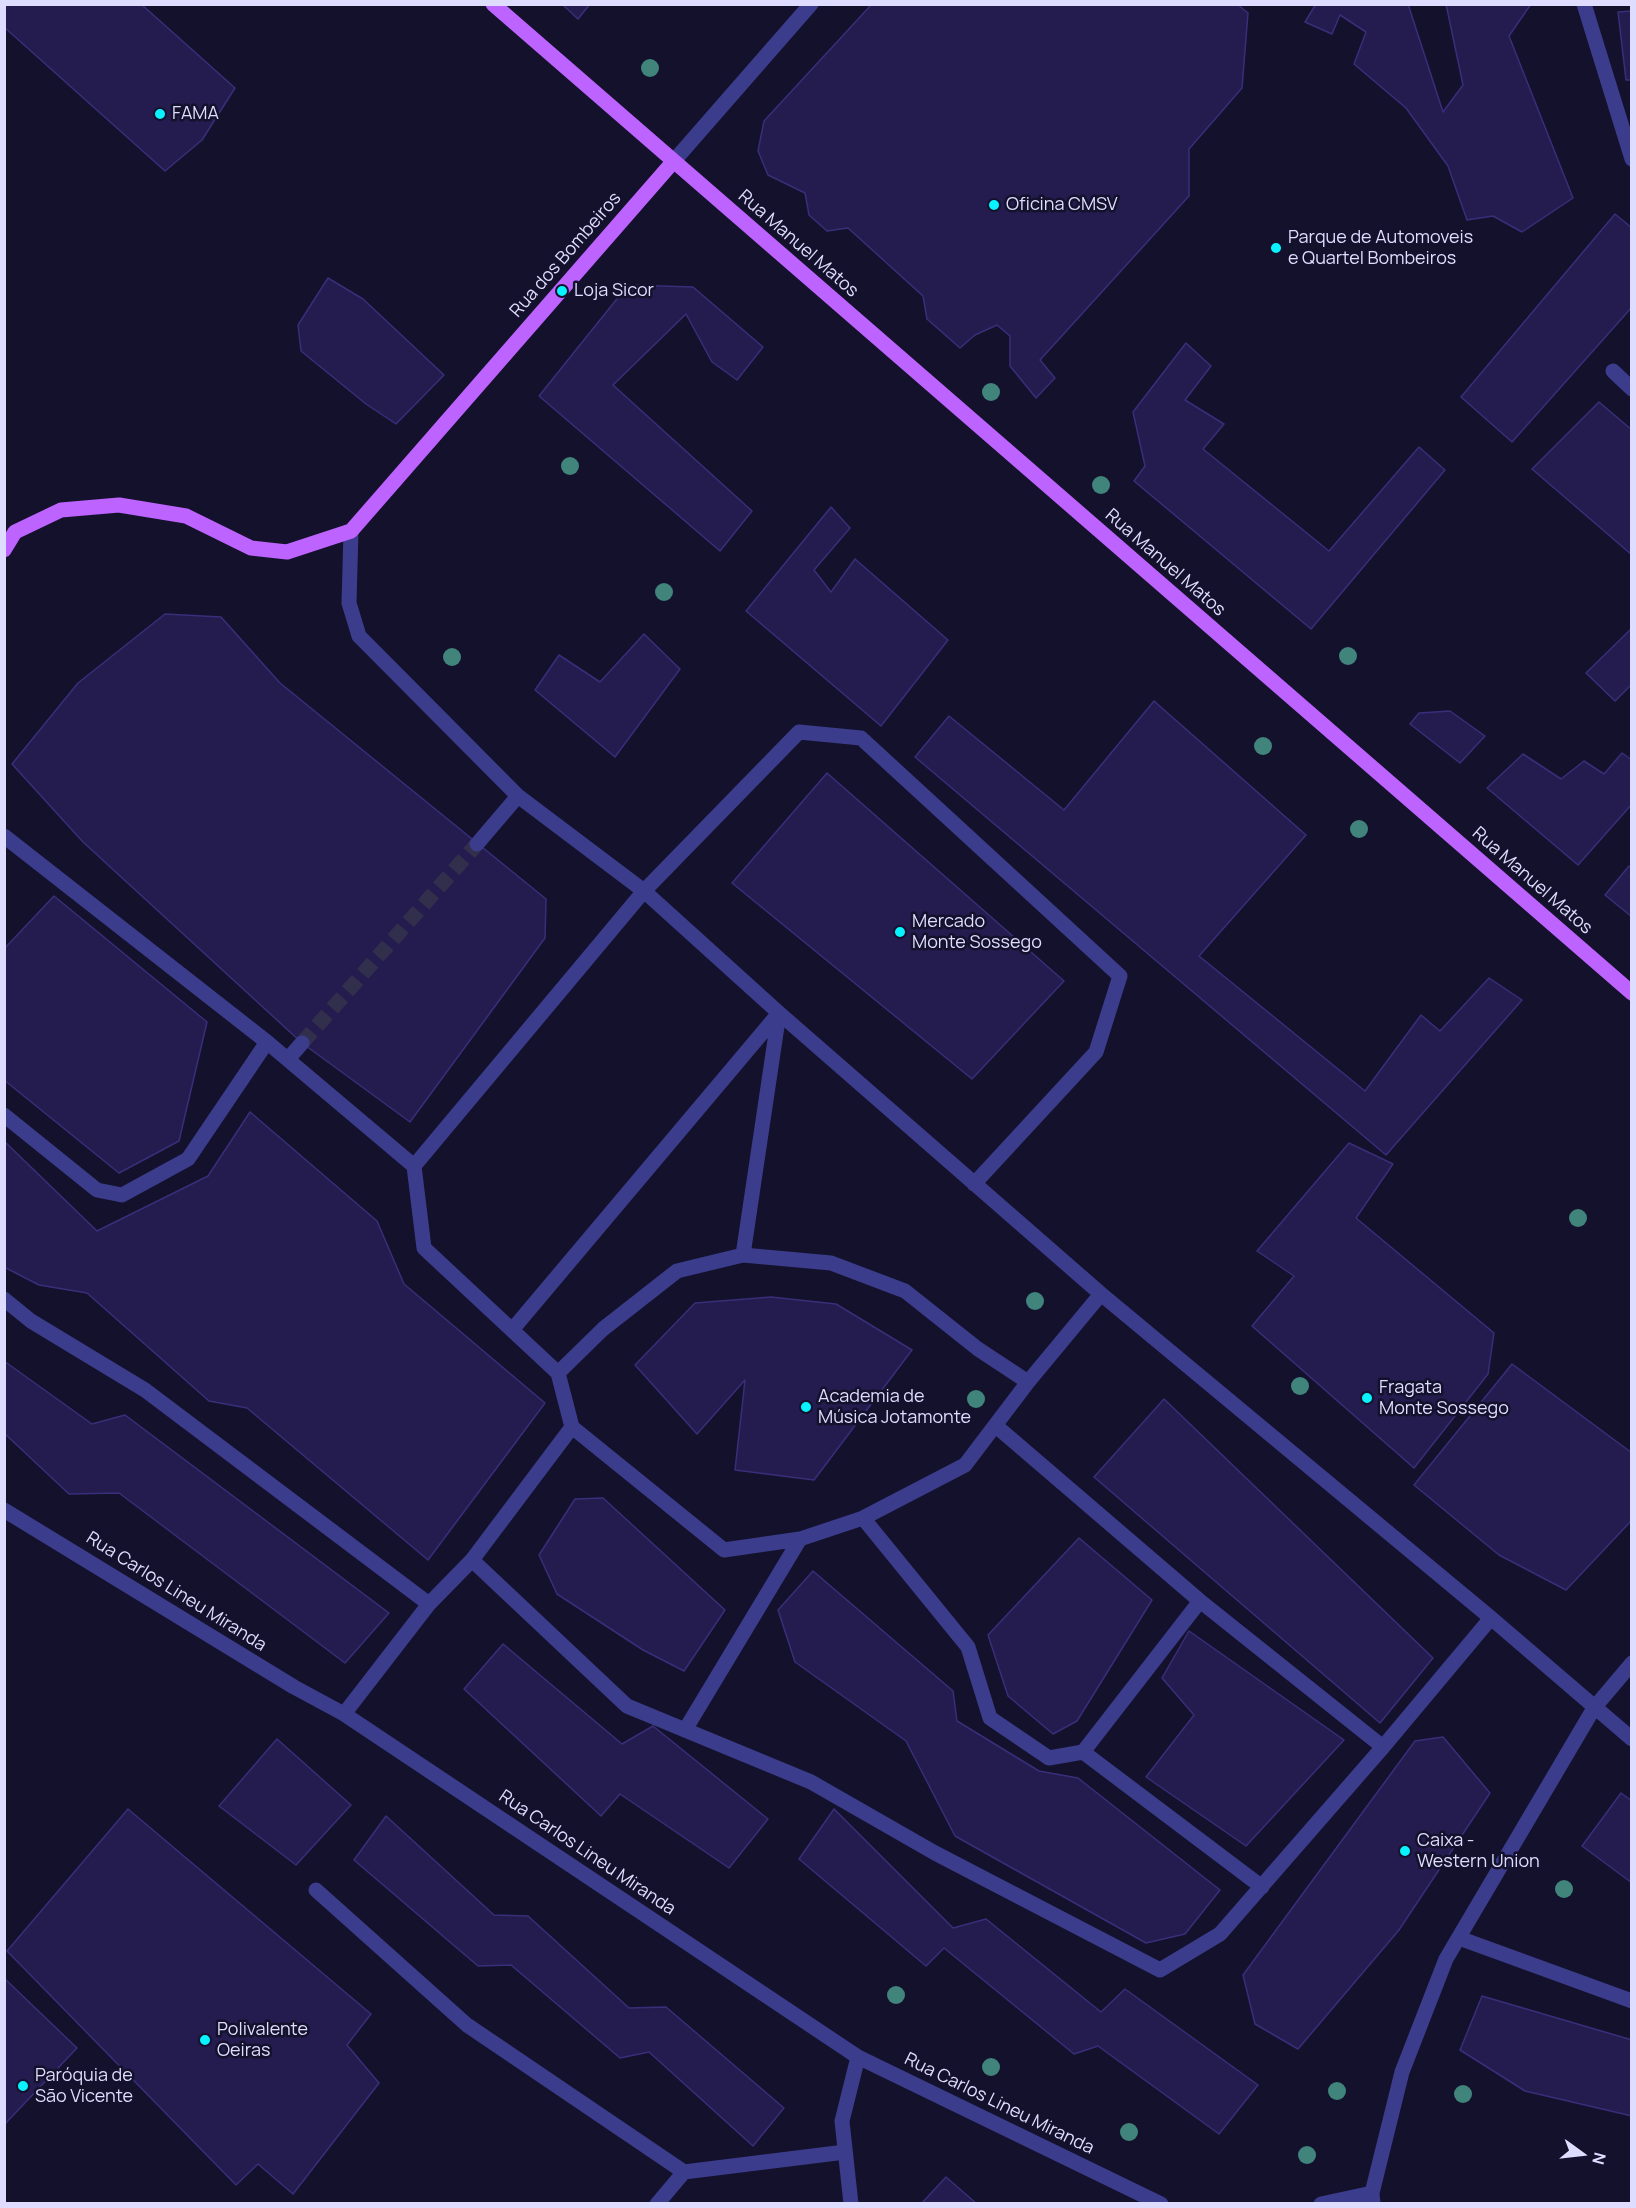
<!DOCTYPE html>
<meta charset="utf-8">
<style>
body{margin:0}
#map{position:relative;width:1636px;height:2208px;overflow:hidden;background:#14112c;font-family:Manrope,sans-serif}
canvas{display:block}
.frame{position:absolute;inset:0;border:6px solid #dedcff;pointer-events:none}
.north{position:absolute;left:1552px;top:2124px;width:60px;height:60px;-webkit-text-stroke:4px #14112c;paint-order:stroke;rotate:105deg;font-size:16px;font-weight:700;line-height:24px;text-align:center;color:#dedcff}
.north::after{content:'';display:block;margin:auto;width:21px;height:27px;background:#dedcff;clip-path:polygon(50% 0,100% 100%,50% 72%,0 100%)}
</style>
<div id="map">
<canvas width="1636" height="2208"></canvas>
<div class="frame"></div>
<div class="north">N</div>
</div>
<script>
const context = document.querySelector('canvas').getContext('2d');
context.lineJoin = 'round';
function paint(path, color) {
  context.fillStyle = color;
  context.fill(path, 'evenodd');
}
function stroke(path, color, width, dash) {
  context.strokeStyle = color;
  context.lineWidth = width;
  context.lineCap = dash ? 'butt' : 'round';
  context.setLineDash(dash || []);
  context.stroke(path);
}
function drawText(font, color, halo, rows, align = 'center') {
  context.font = font + ' Manrope,sans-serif';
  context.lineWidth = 5;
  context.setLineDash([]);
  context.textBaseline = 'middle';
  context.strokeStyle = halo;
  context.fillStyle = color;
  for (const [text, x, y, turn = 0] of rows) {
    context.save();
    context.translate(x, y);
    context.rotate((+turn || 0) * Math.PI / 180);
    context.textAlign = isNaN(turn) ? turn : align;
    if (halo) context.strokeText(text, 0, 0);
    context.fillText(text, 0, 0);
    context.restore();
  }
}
const building = new Path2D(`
 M4,4h137l94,84 -33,52 -37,31 -161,-144z
 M562,4h28l-12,15z
 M872,4h365l11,9 -6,75 -53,61v47l-149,164 15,18 -19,20 -26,-32v-30l-13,-11 -22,10 -15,13 -33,-29 -4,-23 -75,-68 -21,3 -18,-16 -4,-22 -37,-18 -10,-24 6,-30z
 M1316,4h92l35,108 20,-27 -17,-81h85l-22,32 64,162 -51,34 -29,-16 -26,4 -19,-54 -42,-58 -52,-44 12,-32 -26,-17 -8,19 -27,-12z
 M1632,11v69h-6l-8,-68z
 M1615,214l17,14v79l-120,135 -51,-45z
 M328,278l35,21 81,76 -48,49 -30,-20 -65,-53 -3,-26z
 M628,285l65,2 70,60 -26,33 -25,-18 -26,-48 -73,71 139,126 -32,40 -181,-155z
 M1186,343l25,23 -26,34 39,24 -21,25 126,102 90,-104 26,23 -134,159 -177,-148 11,-15 -12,-54z
 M1599,402l33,28v125l-100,-86z
 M831,507l19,21 -36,42 17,22 24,-33 93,81 -67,86 -135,-115z
 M165,614l56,3 59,66 266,216 -1,39 -135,184 -108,-79 -219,-201 -71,-78 66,-81z
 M1632,628v56l-17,17 -29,-28z
 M644,634l36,35 -65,88 -80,-67 24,-35 41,27z
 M1154,701l152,134 -107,121 166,135 56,-76 19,16 49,-53 33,22 -136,155 -471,-398 34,-41 115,94z
 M1450,711l35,25 -25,27 -50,-39 9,-11z
 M1622,753l10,7v44l-54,61 -91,-77 36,-34 38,25 23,-18 20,13z
 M827,773l237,208 -92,98 -240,-196z
 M1629,866l3,2v49l-27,-22z
 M54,896l153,126 -28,119 -60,32 -115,-93v-131z
 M250,1112l127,109 27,63 141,119 -117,157 -181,-152 -38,-7 -122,-108 -48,-8 -35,-18v-126l93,90 111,-55z
 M1349,1143l44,21 -37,54 138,115 -6,41 -74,94 -162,-142 42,-50 -37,-25z
 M771,1297l65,7 76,46 -98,130 -79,-10 10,-90 -48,54 -62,-69 60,-62z
 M4,1361l88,63 33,-9 264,198 -44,50 -226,-170 -50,1 -65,-61z
 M1512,1364l120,89v67l-66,70 -67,-35 -85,-70z
 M1164,1399l269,259 -53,65 -286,-246z
 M603,1498l122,112 -41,61 -41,-21 -86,-56 -18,-39 36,-56z
 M1079,1538l73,62 -75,121 -24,13 -45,-38 -20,-61z
 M813,1571l140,120 4,30 82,50 39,7 142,112 -35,44 -39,9 -191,-107 -49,-95 -111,-79 -17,-52z
 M1189,1631l155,109 -98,106 -100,-69 48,-62 -32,-37z
 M503,1644l119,100 31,-18 115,93 -39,49 -109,-74 -19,22 -137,-127z
 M1443,1737l47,56 -91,137 -101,119 -43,-25 -12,-49 172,-234z
 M277,1739l74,66 -55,60 -77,-59z
 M1621,1793l11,8v82l-50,-37z
 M128,1809l243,205 -24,31 32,38 -86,111 -35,-30 -22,21 -229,-234z
 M834,1809l119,119 33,-9 115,93 24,-23 133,96 -39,49 -121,-88 -24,8 -130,-106 -18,18 -127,-107z
 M386,1816l108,99 34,1 101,92 37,-1 118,101 -31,38 -104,-94 -29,6 -109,-93 -33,1 -124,-106z
 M4,1978l73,70 -73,77z
 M1482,1996l150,44v76l-107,-25 -65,-41z
 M946,2177l31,27h-56z`);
paint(building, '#241c4e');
stroke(building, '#392e7a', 1.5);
stroke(new Path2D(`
 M302,1043l175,-199`), '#322f4c', 15, [15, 8]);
stroke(new Path2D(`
 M1584,4l48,155
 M673,162l138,-158
 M1613,371l19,18
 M351,531l-2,72 10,33 159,160 126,95 135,122 322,281 390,324 141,121
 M4,836l263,206 147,124
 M477,844l41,-48
 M779,1013l-36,242 88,8 74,28 73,58 50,33
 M288,1059l14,-16
 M4,1115l93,75 25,5 66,-36 79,-117
 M4,1299l27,22 114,69 284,214
 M512,1330l267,-317
 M558,1373l45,-44 74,-58 66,-16
 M996,1426l204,175 183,146
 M572,1427l-14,-54 -134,-125 -10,-82 230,-275 155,-159 62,6 259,238 -24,76 -122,132
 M4,1510l290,177 50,27 514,343 303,147
 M863,1518l105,129 22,71 59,40 34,-6 179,135
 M472,1560l100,-133 152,123 76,-11 63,-21 102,-53 63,-83 73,-88
 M344,1714l85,-110 43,-44 155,146 184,76 124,71 225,117 60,-36 163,-187 108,-129
 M685,1730l115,-191
 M1083,1752l117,-151
 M316,1890l151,135 217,147 161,-20
 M1459,1938l173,63
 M657,2204l27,-32
 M851,2204l-9,-83 16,-64
 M1321,2204l51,-11
 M1373,2204l-1,-11 30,-121 44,-113 148,-251 38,-45`), '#3b3c8c', 15);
stroke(new Path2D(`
 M493,4l1139,989
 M4,550l11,-18 46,-22 58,-5 67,11 65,32 36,4 64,-21 322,-369`), '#bd63ff', 15);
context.fillStyle = '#40847c';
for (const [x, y] of [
 [650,68],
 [991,392],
 [570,466],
 [1101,485],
 [664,592],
 [1348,656],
 [452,657],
 [1263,746],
 [1359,829],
 [1578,1218],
 [1035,1301],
 [1300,1386],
 [976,1399],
 [1564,1889],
 [896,1995],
 [991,2067],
 [1337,2091],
 [1463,2094],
 [1129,2132],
 [1307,2155]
]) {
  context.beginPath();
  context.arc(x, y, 9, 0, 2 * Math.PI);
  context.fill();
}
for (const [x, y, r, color] of [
 [160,114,6,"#08f3ff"],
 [994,205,6,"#08f3ff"],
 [1276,248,6,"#08f3ff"],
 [562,291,6,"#08f3ff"],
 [900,932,6,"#08f3ff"],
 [1367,1398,6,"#08f3ff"],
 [806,1407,6,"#08f3ff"],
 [1405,1851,6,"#08f3ff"],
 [205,2040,6,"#08f3ff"],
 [23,2086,6,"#08f3ff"]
]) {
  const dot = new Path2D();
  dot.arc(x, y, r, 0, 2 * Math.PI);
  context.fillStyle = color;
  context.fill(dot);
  stroke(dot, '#14112c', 2);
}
drawText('18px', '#dedcff', '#14112c', [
 ["FAMA",172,114],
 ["Oficina CMSV",1006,205],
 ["Parque de Automoveis",1288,238],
 ["e Quartel Bombeiros",1288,259],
 ["Loja Sicor",574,291],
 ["Mercado",912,922],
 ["Monte Sossego",912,943],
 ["Fragata",1379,1388],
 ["Monte Sossego",1379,1409],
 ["Academia de",818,1397],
 ["Música Jotamonte",818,1418],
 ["Caixa -",1417,1841],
 ["Western Union",1417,1862],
 ["Polivalente",217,2030],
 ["Oeiras",217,2051],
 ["Paróquia de",35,2076],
 ["São Vicente",35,2097]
], 'left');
drawText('18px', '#dedcff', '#14112c', [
 ["Rua Manuel Matos",798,244,41],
 ["Rua dos Bombeiros",566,255,-49],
 ["Rua Manuel Matos",1165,563,41],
 ["Rua Manuel Matos",1532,881,41],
 ["Rua Carlos Lineu Miranda",176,1592,32],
 ["Rua Carlos Lineu Miranda",587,1853,34],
 ["Rua Carlos Lineu Miranda",999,2104,26]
]);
</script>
